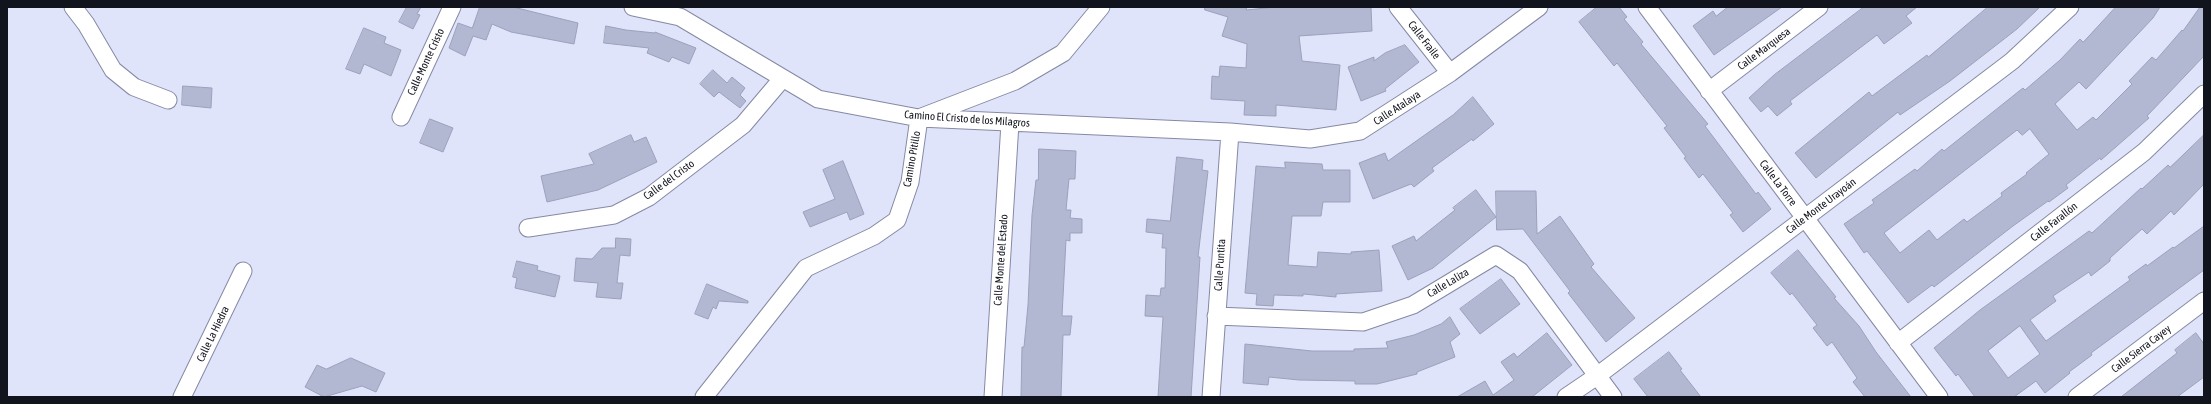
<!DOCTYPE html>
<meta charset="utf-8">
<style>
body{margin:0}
#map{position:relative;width:2211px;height:404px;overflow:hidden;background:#e0e4fb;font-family:"Asap Condensed",sans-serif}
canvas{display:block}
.frame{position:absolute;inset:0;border:8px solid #12141d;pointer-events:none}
</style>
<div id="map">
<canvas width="2211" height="404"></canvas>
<div class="frame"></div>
</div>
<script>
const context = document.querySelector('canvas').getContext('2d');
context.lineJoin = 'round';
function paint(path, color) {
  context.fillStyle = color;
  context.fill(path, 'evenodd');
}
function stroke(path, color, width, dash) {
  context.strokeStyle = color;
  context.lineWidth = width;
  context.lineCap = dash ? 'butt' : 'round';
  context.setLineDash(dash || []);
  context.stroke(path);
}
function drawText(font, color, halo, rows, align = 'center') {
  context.font = font + ' "Asap Condensed",sans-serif';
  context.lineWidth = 3.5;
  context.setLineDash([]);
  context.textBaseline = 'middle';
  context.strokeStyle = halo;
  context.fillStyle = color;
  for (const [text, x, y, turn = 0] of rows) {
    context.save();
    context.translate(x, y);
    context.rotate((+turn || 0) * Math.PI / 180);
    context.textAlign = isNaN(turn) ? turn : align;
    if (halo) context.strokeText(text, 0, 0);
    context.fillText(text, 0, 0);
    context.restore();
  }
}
const building = new Path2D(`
 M407,7h14l-4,7 3,1 -7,14 -14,-7z
 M480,7h33l65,16 -4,21 -63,-12 -19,-8 -6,16 -13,-4 -8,20 -16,-8 9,-25 14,5z
 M1205,7h42l-1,3 30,-3h95l1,24 -73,5 3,25 38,4 -4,45 -60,-5v11l-32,-1 1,-14 -34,-2 1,-23 7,1 1,-11 26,2 1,-24 -25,-8 6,-19 -23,-7z
 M1597,7h22l8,10 -3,2 19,23 -2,2 67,80 -3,2 51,68 2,-2 13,17 -28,23 -13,-17 3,-2 -30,-39 -4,4 -15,-20 2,-1 -22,-29 3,-2 -50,-63 -3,3 -35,-44z
 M1728,7h54l-68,48 -21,-29 20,-15 3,5z
 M1864,7h53l-11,9 6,7 -28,21 -7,-9 -87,66 2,3 -15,12 -9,-10 -7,6 -12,-14 25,-23z
 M1988,7h52l-23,22 -67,52 -50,34 -2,-3 -82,66 -21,-25 74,-61 3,4 55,-41 1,2z
 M2116,7h44l-7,11 -67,71 -7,-7 -24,22 22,26 16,-13 3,3 36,-36 -3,-3 23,-24 4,3 26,-30 1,1 17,-24h4v49l-57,60 2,2 -48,42 -1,-2 -34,27 2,3 -19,14 -1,-1 -35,25 -79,61 -2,-2 -24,18 -41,-52 -3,2 -20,-29 30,-21 -2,-3 43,-31 2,2 25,-22 2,2 79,-63 2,2 35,-30 20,-21 3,3zM2030,129l19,25 -23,19 1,1 -26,19 1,3 -35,26 -3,-3 -27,21 -8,-10 -29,23 -16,-20 133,-103 5,5z
 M606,26l20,4 29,3v-1l41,16 -7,16 -17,-7 -3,5 -22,-9 2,-5 -45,-5z
 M364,28l22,9 -2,6 17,7 -10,26 -27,-12 -4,10 -14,-5z
 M1405,45l14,17 -34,27 1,2 -25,10 -13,-34 26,-10v4l11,-8z
 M713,70l14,13 5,-6 13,11 -5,7 6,6 -6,7 -21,-16 -5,5 -14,-13z
 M183,86l29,2 -1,20 -29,-3z
 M1473,97l21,27 -21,17 -1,-2 -40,29 2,3 -20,16 -3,-3 -38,15 -14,-36 26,-10 3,8 65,-46z
 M430,119l23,9 -10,24 -23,-9z
 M631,135l3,7 12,-5 11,25 -59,28 -51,12 -6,-26 53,-12 -5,-10z
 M2204,135v49l-30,31 -3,-4 -24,23 -5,-5 -32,29v3l-19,15 -2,-4 -36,24 3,5 -26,19 16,21 84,-61 -2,-3 18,-13 1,2 26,-19 1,1 30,-22v44l-113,83 1,2 -23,17 1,1 -25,20 -9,-12 -22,16h-39l-17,-23 -2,2 -22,-28 46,-38 109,-79 3,2 49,-45 1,1 26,-24 2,2zM2020,326l20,28 -32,24 -20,-27z
 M1039,149l37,2 -1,28h-6l-3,31h5l-1,8 12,1v14h-12v8l-4,-1 -4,76h10l-2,19h-7l-2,62h-40l1,-50h2l4,-42 4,-90 4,-35h2z
 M1177,157l26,3 -1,10 6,1 -10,86h2l-9,140h-33l5,-80 -18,-1 1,-21 14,1 1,-8h4l1,-40h-4l1,-14 -17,-2 1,-13 23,2z
 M843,161l21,53 -14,6 -3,-8 -37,15 -7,-15 32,-13 -12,-29z
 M1285,162l37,2 1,6h27v32h-27l-2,14h-29l-4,49 29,2 1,-15 33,2v-2l28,-2 3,41 -46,3v3l-33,-3v2l-29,-1 -1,11 -17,-1 1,-11 -12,-1 11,-127 29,2z
 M1476,190l20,27 -63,51 -25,12 -16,-34 22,-10 2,5 39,-31 -2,-2z
 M1496,191h40l1,43 23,-18 34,48 -3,3 44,51 -29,24 -38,-49 2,-2 -47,-62 -26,1z
 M616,238l15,1 -1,17 -10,-1 -3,28h6l-2,16 -25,-2 2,-14 -24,-2 2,-23 16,1 10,-11h13z
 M1798,250l38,47 -2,1 25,28 17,26 35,45h-46l-12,-15 4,-4 -25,-36 -5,4 -14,-18 4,-3 -25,-32 -2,2 -19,-22z
 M517,261l21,5 -1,4 23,6 -5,21 -40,-9 2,-10 -4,-1z
 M1501,279l19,25 -40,30 -20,-25z
 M707,284l41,17v2l-29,-2 -3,8 -3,-2 -5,12 -13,-5z
 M1450,317l10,17 -10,8 5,15 -38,15v2l-40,10h-22v-3l-56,-1 -30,-3 -1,8 -25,-2 2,-39 67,7h42v-2l34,-1 -2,-6 28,-7 27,-11z
 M1547,333l25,32 -40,32h-75l28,-16 8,14 21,-15 -13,-18 13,-9 3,4z
 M2196,333l8,11v33l-27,20h-56l56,-44 -2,-3z
 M1669,352l13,17 -2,1 21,27h-53l-14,-18z
 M351,358l34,15 -9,19 -14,-6 -38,11 -19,-10 12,-22 9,4z`);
paint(building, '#b2b7d2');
stroke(building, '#9ca1bb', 1);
const minor = new Path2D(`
 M73,7l13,17 27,46 21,17 34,13
 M633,7l47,10 138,82 101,19 311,14 80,7 50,-8 90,-58 89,-66
 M1398,7l52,66
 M1647,7l292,390
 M1709,91l110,-84
 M401,117l51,-110
 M528,228l86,-13 35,-18 94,-72 39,-46
 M1216,316l147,6 50,-17 83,-50 24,16 93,126
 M1898,343l246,-191 60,-58
 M182,397l61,-126
 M704,397l102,-129 68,-32 23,-16 13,-38 9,-64 96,-37 48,-28 38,-46
 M993,397l17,-274
 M1211,397l19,-265
 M1566,397l31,-21 415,-315 58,-54
 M2077,397l127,-96`);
stroke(minor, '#8589a3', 19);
stroke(minor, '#fff', 17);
drawText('11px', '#12141d', '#fff', [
 ["Calle Fraile",1424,40,52],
 ["Calle Marquesa",1764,49,-37],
 ["Calle Monte Cristo",426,62,-65],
 ["Calle Atalaya",1397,108,-33],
 ["Camino El Cristo de los Milagros",967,119,4],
 ["Camino Pitillo",912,159,-80],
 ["Calle del Cristo",669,180,-36],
 ["Calle La Torre",1778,183,53],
 ["Calle Monte Urayoán",1821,206,-37],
 ["Calle Farallón",2054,222,-38],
 ["Calle Monte del Estado",1001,260,-86],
 ["Calle Puntita",1220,265,-86],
 ["Calle Laliza",1448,283,-31],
 ["Calle La Hiedra",213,334,-64],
 ["Calle Sierra Cayey",2141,349,-37]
]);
</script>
